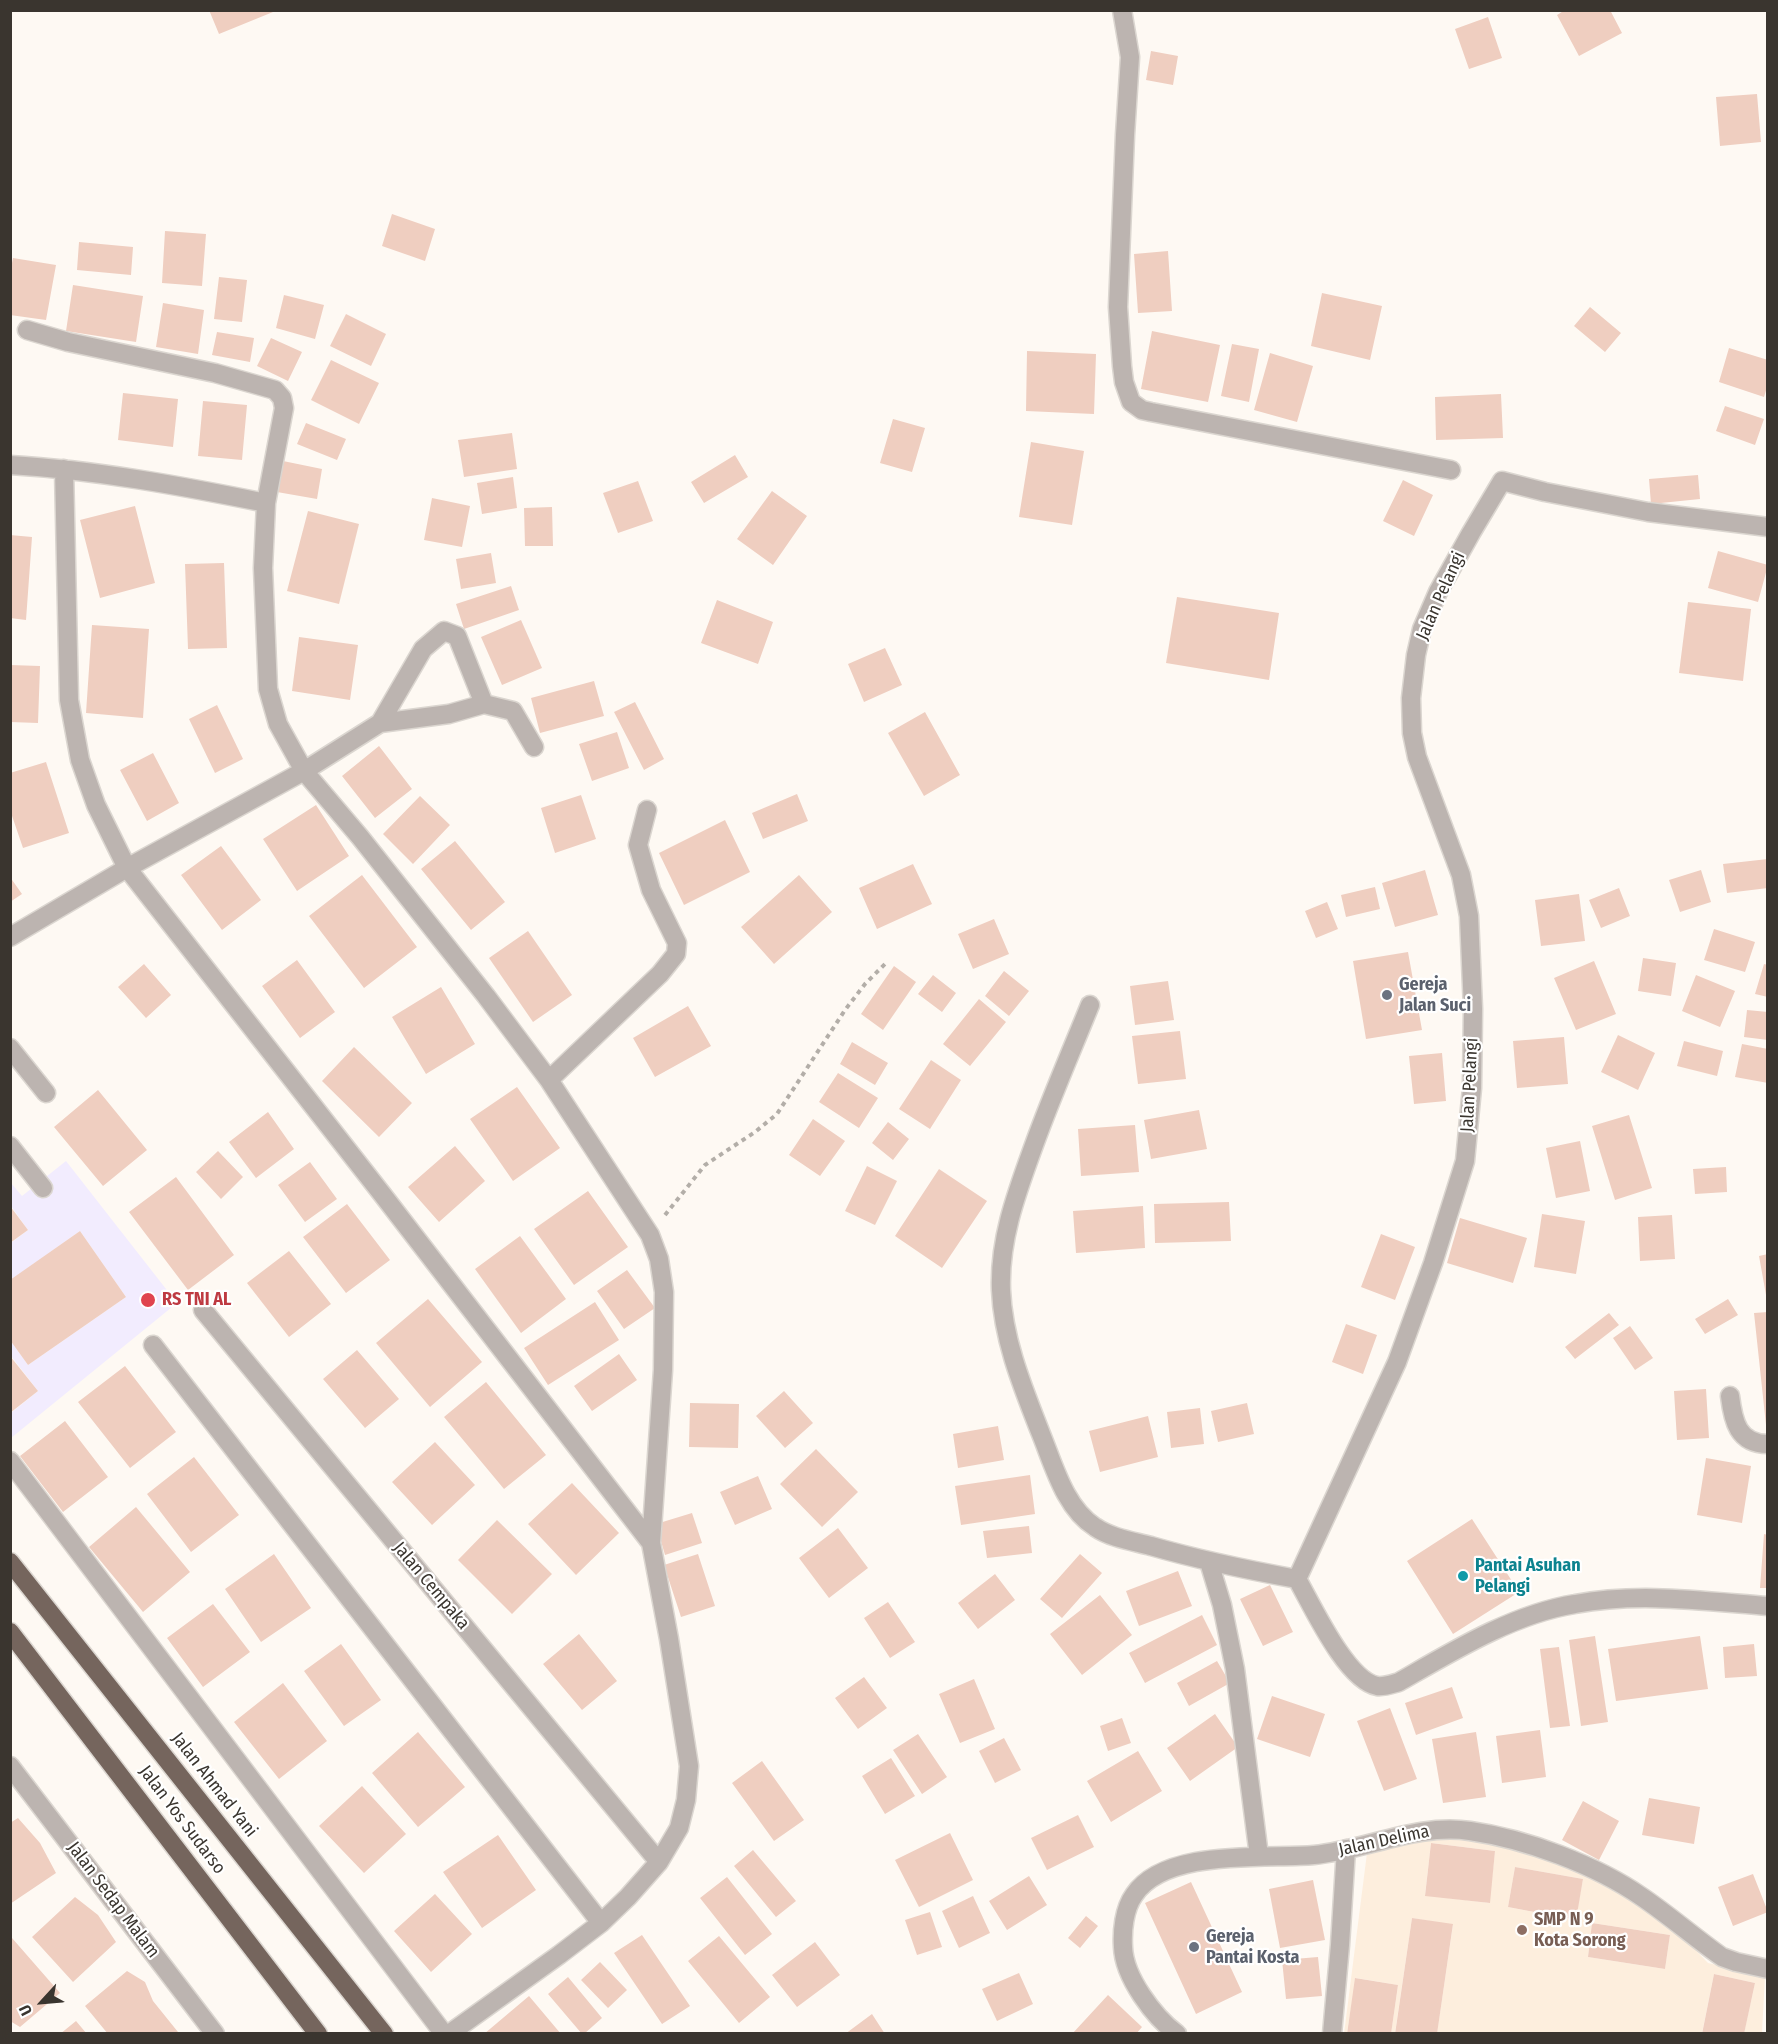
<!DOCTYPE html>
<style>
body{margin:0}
#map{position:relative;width:1778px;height:2044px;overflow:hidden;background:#fef9f3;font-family:"Fira Sans Condensed",sans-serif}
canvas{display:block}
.frame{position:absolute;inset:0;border:12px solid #3a352f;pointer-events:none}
.north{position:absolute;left:12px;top:1972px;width:60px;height:60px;-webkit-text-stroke:4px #fff;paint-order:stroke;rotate:244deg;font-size:16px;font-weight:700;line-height:24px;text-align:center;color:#3a352f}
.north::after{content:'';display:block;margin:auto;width:21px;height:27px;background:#3a352f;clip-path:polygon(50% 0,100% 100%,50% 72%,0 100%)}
</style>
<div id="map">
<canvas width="1778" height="2044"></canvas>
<div class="frame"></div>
<div class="north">U</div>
</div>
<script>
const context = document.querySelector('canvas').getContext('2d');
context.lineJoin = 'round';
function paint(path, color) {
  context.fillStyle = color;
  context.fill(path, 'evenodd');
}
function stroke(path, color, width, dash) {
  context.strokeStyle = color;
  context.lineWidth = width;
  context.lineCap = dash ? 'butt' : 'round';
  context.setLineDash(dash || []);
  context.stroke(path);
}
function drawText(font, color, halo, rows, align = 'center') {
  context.font = font + ' "Fira Sans Condensed",sans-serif';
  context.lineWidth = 4.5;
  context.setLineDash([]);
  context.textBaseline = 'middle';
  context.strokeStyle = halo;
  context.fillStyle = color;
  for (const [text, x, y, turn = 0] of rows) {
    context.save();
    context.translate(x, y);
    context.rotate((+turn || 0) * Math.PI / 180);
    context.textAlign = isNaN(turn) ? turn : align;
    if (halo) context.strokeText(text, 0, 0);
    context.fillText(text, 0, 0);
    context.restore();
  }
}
paint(new Path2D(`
 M1437,1833l72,12 81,31 70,37 48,50 57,13 -3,57h-18l11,-50 -41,-9 -12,59h-265l16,-108 -41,-7 -17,115h-4l7,-48 -42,-7 -9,55 -3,1 23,-181zM1431,1843l64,8 -6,52 -64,-8zM1515,1867l68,12 -8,41 -67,-13zM1592,1923l78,12 -5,34 -77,-12z`), '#fdeedd');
paint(new Path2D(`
 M66,1161l111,142 -166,135v-25l27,-22 -27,-35 -1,-16 18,25 98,-68 -46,-66 -69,49v-37l17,-13 -17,-24v-23l11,13z`), '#f2ecfe');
paint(new Path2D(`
 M209,10h63l1,2 -54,22z
 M1565,10h45l12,23 -43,23 -22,-41z
 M1488,17l14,41 -33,11 -14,-40z
 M1151,51l27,5 -5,29 -27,-5z
 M1757,94l4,48 -41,4 -4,-49z
 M392,214l43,15 -10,32 -43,-15z
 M165,231l41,3 -4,52 -40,-3z
 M79,242l54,5 -2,28 -54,-5z
 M1168,251l4,60 -34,2 -4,-59z
 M13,258l43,7 -10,55 -36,-5v-42z
 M219,277l28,3 -5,42 -28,-3z
 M73,285l70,11 -7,46 -70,-11z
 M1322,293l60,13 -12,54 -59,-14z
 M284,295l40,10 -9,34 -39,-11z
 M163,303l41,7 -6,44 -42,-7z
 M1590,307l31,26 -16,19 -31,-26z
 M346,314l40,20 -15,32 -41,-20z
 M1152,331l68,14 -12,57 -67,-13z
 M217,332l37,6 -4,24 -38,-7z
 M271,338l31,14 -14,29 -31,-15z
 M1232,344l27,5 -10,53 -28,-6z
 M1729,348l39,12v24l-4,13 -45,-15z
 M1027,351l69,3 -2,60 -68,-3z
 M1270,353l43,13 -16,56 -43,-12z
 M331,360l48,23 -20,41 -48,-24z
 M123,393l55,6 -5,48 -55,-7z
 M1501,394l2,44 -67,2 -1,-43z
 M203,401l44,4 -5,55 -44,-4z
 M1725,406l39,13 -9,26 -39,-14z
 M893,419l32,9 -13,44 -32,-9z
 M306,423l40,16 -9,21 -40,-16z
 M512,433l5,36 -53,8 -6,-37z
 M1031,442l53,9 -12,74 -53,-8z
 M735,455l13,22 -44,26 -13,-21z
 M283,461l39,8 -5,30 -40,-7z
 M1698,475l2,24 -49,5 -2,-25z
 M513,477l4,31 -35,6 -5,-31z
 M1403,480l30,15 -19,41 -31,-15z
 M638,481l15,40 -35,12 -15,-40z
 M772,491l35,25 -34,49 -36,-26z
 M432,498l38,8 -8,41 -38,-7z
 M135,506l20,77 -55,15 -20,-78z
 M552,507l1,39h-28l-1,-38z
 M308,511l51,13 -20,80 -52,-13z
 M10,535l22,2 -6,83 -16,-2z
 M1718,551l50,14 -10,37 -50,-14z
 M491,553l5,30 -35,6 -5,-30z
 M224,563l3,85 -39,1 -3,-85z
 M511,586l8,24 -55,19 -8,-25z
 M1177,597l102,16 -10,67 -103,-17z
 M717,600l56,22 -15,42 -57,-21z
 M1688,602l63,7 -8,72 -64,-8z
 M521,620l21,48 -40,17 -21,-48z
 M92,625l57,4 -6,89 -57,-5z
 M299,637l59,8 -8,55 -58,-9z
 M885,648l17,37 -38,17 -16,-38z
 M10,665l30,1 -2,57 -28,-1z
 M594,681l10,35 -64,17 -9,-35z
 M635,702l29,57 -20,11 -30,-58z
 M217,705l26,54 -28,14 -26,-54z
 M925,712l35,63 -36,21 -36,-63z
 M617,732l12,36 -37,13 -13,-37z
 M379,746l33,43 -37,29 -33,-42z
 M153,753l26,50 -32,18 -27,-51z
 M46,762l23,71 -46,15 -13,-38v-37z
 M797,794l11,27 -45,18 -11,-26z
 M581,795l15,44 -41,14 -14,-45z
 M420,796l30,29 -37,39 -30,-30z
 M316,805l33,51 -52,35 -34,-52z
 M725,820l25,52 -66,33 -25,-52z
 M455,841l50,61 -34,28 -50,-61z
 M221,846l40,54 -39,30 -41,-55z
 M1768,859v29l-41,5 -4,-29z
 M913,864l19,40 -55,25 -18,-41z
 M1425,870l13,45 -43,12 -13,-44z
 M1701,870l10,32 -31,10 -11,-32z
 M362,875l55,72 -53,41 -55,-72z
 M799,875l33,37 -58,52 -33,-37z
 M10,877l12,17 -12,8z
 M1375,887l5,22 -34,8 -5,-22z
 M1619,888l11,28 -29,12 -12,-28z
 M1579,894l6,47 -44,5 -6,-46z
 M1327,902l11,27 -22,9 -11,-27z
 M994,919l15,35 -36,15 -15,-35z
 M1714,929l41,13 -10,30 -41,-12z
 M528,931l44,64 -39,27 -44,-64z
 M1408,952l14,78 -56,9 -13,-78z
 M1643,958l33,5 -5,33 -33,-5z
 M297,960l38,52 -35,26 -38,-52z
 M1594,961l22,53 -40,16 -22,-52z
 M144,964l27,31 -25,23 -28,-31z
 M1764,964l4,1v32l-13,-3z
 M894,966l22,16 -33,48 -22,-16z
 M1004,971l25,20 -20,25 -24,-20z
 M933,975l23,18 -14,19 -24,-18z
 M1696,975l39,16 -15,36 -38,-16z
 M1168,981l6,39 -39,5 -5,-39z
 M441,987l34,57 -49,30 -34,-57z
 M979,999l27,23 -36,44 -27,-22z
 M688,1006l23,40 -56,31 -22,-39z
 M1747,1010l21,2v28l-24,-3z
 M1180,1031l6,48 -48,5 -6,-48z
 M1618,1035l37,18 -17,37 -37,-18z
 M1564,1037l4,47 -51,4 -4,-47z
 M1684,1041l39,10 -6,25 -40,-10z
 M852,1042l36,21 -13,22 -35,-21z
 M1742,1044l26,5v34l-33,-6z
 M354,1047l58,56 -33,34 -57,-56z
 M1442,1053l4,48 -32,3 -5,-48z
 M931,1060l30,20 -31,49 -31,-20z
 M838,1073l40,25 -19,30 -40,-26z
 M517,1087l43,61 -47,33 -43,-62z
 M98,1090l49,60 -44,36 -49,-59z
 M1199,1110l8,39 -56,10 -7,-39z
 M268,1112l26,37 -38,29 -27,-36z
 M1629,1115l23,73 -37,12 -23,-74z
 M813,1119l32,22 -25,35 -31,-21z
 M888,1122l21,17 -16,21 -21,-17z
 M1135,1125l4,47 -58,4 -3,-47z
 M1580,1141l10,50 -34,7 -10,-50z
 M455,1146l30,35 -46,41 -31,-35z
 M218,1151l25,26 -22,22 -25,-27z
 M310,1162l27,37 -32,23 -27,-37z
 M867,1166l30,15 -22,44 -30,-14z
 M1726,1167l1,25 -32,2 -2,-25z
 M939,1169l48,32 -45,67 -47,-32z
 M176,1177l58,78 -46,35 -59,-78z
 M588,1191l40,56 -54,38 -40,-56z
 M1229,1202l2,39 -76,2 -1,-39z
 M347,1204l43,56 -44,33 -43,-56z
 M10,1206l18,24 -18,13z
 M1143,1206l2,42 -69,5 -3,-42z
 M1542,1214l43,7 -9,53 -42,-7z
 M1672,1215l3,44 -35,2 -2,-44z
 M1460,1218l67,20 -14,45 -66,-20z
 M80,1231l46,66 -98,68 -18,-25v-60z
 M1381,1234l34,13 -20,53 -34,-13z
 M520,1236l46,63 -45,34 -46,-64z
 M289,1251l42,53 -42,33 -42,-54z
 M1768,1254v41h-2l-7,-39z
 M627,1270l28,38 -31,21 -27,-38z
 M428,1299l54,63 -52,45 -54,-64z
 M1728,1299l10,16 -33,19 -10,-15z
 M595,1302l24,38 -71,45 -24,-37z
 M1768,1312v112l-2,1 -12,-112z
 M1609,1313l10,12 -44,34 -10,-12z
 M1346,1324l31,11 -14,39 -31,-12z
 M1630,1326l23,32 -18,12 -22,-32z
 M357,1350l42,49 -34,29 -42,-49z
 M619,1354l18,26 -45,31 -18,-25z
 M10,1356l28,35 -28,22z
 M125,1366l51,66 -46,36 -52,-66z
 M486,1382l60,73 -42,34 -60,-72z
 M1706,1389l3,49 -32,2 -3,-49z
 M784,1391l29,32 -28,25 -29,-32z
 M690,1403l49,1 -1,44 -49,-1z
 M1247,1403l7,31 -36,8 -7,-31z
 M1200,1408l4,36 -33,4 -4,-36z
 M1148,1416l10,41 -58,15 -11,-41z
 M65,1421l43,56 -45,35 -43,-56z
 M998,1426l6,34 -46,8 -5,-34z
 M435,1442l40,43 -43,40 -40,-43z
 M816,1449l42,43 -36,35 -42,-43z
 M194,1457l45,58 -48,37 -44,-58z
 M1706,1458l45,8 -9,57 -45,-8z
 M1030,1475l5,39 -74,11 -6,-39z
 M758,1476l14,33 -37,16 -15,-33z
 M572,1483l47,50 -43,42 -48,-51z
 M136,1507l54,65 -47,40 -54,-65z
 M692,1513l10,30 -37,12 -9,-31z
 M1472,1519l47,73 -66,42 -46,-73z
 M497,1520l55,54 -40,40 -54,-54z
 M1029,1526l3,27 -45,5 -4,-27z
 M838,1528l30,40 -39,30 -30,-40z
 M1764,1534l4,1v53h-8z
 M274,1554l37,54 -50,34 -36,-53z
 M698,1554l17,52 -34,11 -17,-52z
 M1080,1554l22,19 -40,45 -22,-19z
 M1178,1571l14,35 -53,20 -13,-35z
 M995,1574l20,26 -37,29 -20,-26z
 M1270,1585l23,47 -30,14 -23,-47z
 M1100,1595l32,40 -50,40 -32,-41z
 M888,1602l27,40 -25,16 -26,-40z
 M213,1604l37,48 -47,35 -36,-49z
 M1202,1615l15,30 -72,38 -16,-30z
 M579,1634l38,47 -35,29 -39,-46z
 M1595,1636l13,86 -27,4 -12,-86z
 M1700,1636l8,53 -92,12 -8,-52z
 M341,1644l40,56 -37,26 -40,-55z
 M1754,1644l3,32 -32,2 -2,-31z
 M1559,1647l11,79 -20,2 -10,-79z
 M1217,1661l13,22 -41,23 -12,-23z
 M864,1677l23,31 -29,21 -23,-31z
 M974,1679l21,50 -35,14 -21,-49z
 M283,1683l44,58 -48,38 -45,-57z
 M1452,1687l11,31 -47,17 -11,-32z
 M1272,1696l53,18 -15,43 -53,-18z
 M1390,1708l27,71 -33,12 -27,-70z
 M1215,1714l23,33 -48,34 -23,-33z
 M1122,1718l9,25 -23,8 -8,-25z
 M1540,1730l6,47 -44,6 -6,-47z
 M418,1732l47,55 -47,40 -46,-54z
 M1476,1732l10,65 -43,6 -11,-64z
 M918,1734l29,43 -25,17 -29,-44z
 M1004,1738l17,32 -26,13 -16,-32z
 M1138,1751l24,40 -51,31 -24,-41z
 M891,1758l24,38 -30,18 -23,-38z
 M762,1761l42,59 -30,21 -42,-58z
 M362,1786l44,48 -42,39 -45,-47z
 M1649,1798l51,9 -6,37 -52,-9z
 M1583,1801l36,20 -20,39 -37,-20z
 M1078,1815l16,32 -47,23 -16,-32z
 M18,1818l22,25 16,30 -46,31v-81z
 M950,1833l23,47 -54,27 -24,-47z
 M498,1835l38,55 -54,38 -39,-56z
 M1431,1843l64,8 -5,52 -65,-7z
 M753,1850l43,51 -20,16 -42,-51z
 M1515,1867l68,12 -7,41 -68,-13z
 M1753,1874l15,38 -35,14 -15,-39z
 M1029,1876l18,29 -40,25 -18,-29z
 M727,1877l45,57 -27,21 -45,-57z
 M1313,1880l12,60 -45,8 -11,-59z
 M1191,1882l51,110 -46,22 -51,-111z
 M435,1894l37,40 -41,38 -37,-41z
 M973,1896l17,37 -31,15 -17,-37z
 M75,1897l23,18 18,27 -43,40 -41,-45z
 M930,1912l12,35 -25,8 -12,-35z
 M1086,1916l12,10 -18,22 -12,-10z
 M1412,1918l41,6 -16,110h-42z
 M1592,1923l78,12 -5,34 -77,-12z
 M642,1935l48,71 -28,18 -48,-71z
 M719,1936l51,61 -31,26 -51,-62z
 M12,1938l48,55 -40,34 -10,-6v-82z
 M815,1942l25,33 -43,32 -25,-32z
 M1318,1957l4,39 -36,3 -4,-39z
 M600,1962l27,28 -19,18 -27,-28z
 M127,1971l18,11 8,19 25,31 -2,2h-68l-23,-28z
 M1019,1973l14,31 -36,17 -15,-32z
 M1714,1974l41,9 -11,51h-42z
 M568,1977l34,41 -18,16h-2l-34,-40z
 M1355,1978l43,7 -7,49h-44z
 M1108,1995l34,32 -6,7h-64z
 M529,1996l32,38h-77z
 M872,2014l13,20h-40z
 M76,2021l11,13h-27z`), '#efcec0');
const street = new Path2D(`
 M1122,10l8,47 -5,78 -7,172 4,59 2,16 7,20 11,8 9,2 300,58
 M27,330l41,12 147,31 60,17 7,8 2,10 -18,95 -3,65 5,121 10,35 26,47 56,66 126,159 63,84 101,155 9,24 5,33 -1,78 -12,173 18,96 20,127 -3,34 -7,28 -20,34 -31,35 -27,26 -42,32 -110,79
 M10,465c86,5 172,21 256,38
 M64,469l5,231 11,60 16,45 31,63 255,326 269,349
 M380,723l69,-9 35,-10 29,7 21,36
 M10,937l117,-69 177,-97 76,-48 43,-74 21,-18 13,5 27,68
 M1090,1005c-19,47 -39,93 -56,140 -17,47 -35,94 -33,145 2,50 22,98 40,144 13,32 24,74 54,93 16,11 37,14 56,19 48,14 97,24 146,33 15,26 49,101 80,107 7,1 15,-2 22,-4 54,-31 114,-68 176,-78 64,-12 128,-3 193,2
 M10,1048l36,45
 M549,1080l111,-106 16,-20 1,-11 -26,-53 -13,-45 9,-35
 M10,1146l33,42
 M203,1310l456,552
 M153,1345l448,578
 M1730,1396c3,25 8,48 38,48
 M10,1461l434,573
 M1209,1562l13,43 13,64 24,187
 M1297,1579l100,-217 36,-99 32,-102 7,-73 1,-79 -4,-93 -8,-41 -44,-118 -5,-24 -1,-35 5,-43 6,-26 16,-37 33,-59 31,-52 43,11 103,20 120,15
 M10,1766l205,268
 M1177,2034c-23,-17 -53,-57 -54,-87 -1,-16 1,-38 11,-52 31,-47 132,-36 180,-40 52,-5 103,-32 156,-24 56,8 126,34 172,66 28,19 53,41 80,60l14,5 32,7
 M1332,2034l8,-89 6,-96`);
const highway = new Path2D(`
 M10,1562l374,472
 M10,1632l308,402`);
stroke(street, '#dbd6d0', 21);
stroke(highway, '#dbd6d0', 21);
stroke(new Path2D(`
 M665,1215l40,-50 50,-33 22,-18 68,-104 20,-26 22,-22`), '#b3aea8', 4, [4.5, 4.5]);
stroke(street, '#bcb4b0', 18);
stroke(highway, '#75655d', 18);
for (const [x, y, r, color] of [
 [1387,995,6,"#6b7280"],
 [148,1300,8,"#e0444e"],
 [1463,1576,6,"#0f9aa8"],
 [1522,1930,6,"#8d6e63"],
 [1194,1947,6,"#6b7280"]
]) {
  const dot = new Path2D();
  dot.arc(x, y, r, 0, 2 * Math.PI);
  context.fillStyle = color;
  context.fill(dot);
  stroke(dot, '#fff', 2);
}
drawText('18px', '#3a352f', '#fff', [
 ["Jalan Pelangi",1441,596,-66],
 ["Jalan Pelangi",1470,1085,-87],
 ["Jalan Cempaka",431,1586,50],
 ["Jalan Ahmad Yani",214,1785,52],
 ["Jalan Yos Sudarso",182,1820,53],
 ["Jalan Delima",1384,1841,-12],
 ["Jalan Sedap Malam",113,1900,53]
]);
drawText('bold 18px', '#5b616d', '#fff', [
 ["Gereja",1399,985],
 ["Jalan Suci",1399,1006],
 ["Gereja",1206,1937],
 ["Pantai Kosta",1206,1958]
], 'left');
drawText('bold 18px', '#be3a42', '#fff', [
 ["RS TNI AL",162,1300]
], 'left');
drawText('bold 18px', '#0d838f', '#fff', [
 ["Pantai Asuhan",1475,1566],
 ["Pelangi",1475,1587]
], 'left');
drawText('bold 18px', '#785e54', '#fff', [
 ["SMP N 9",1534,1920],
 ["Kota Sorong",1534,1941]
], 'left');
</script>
